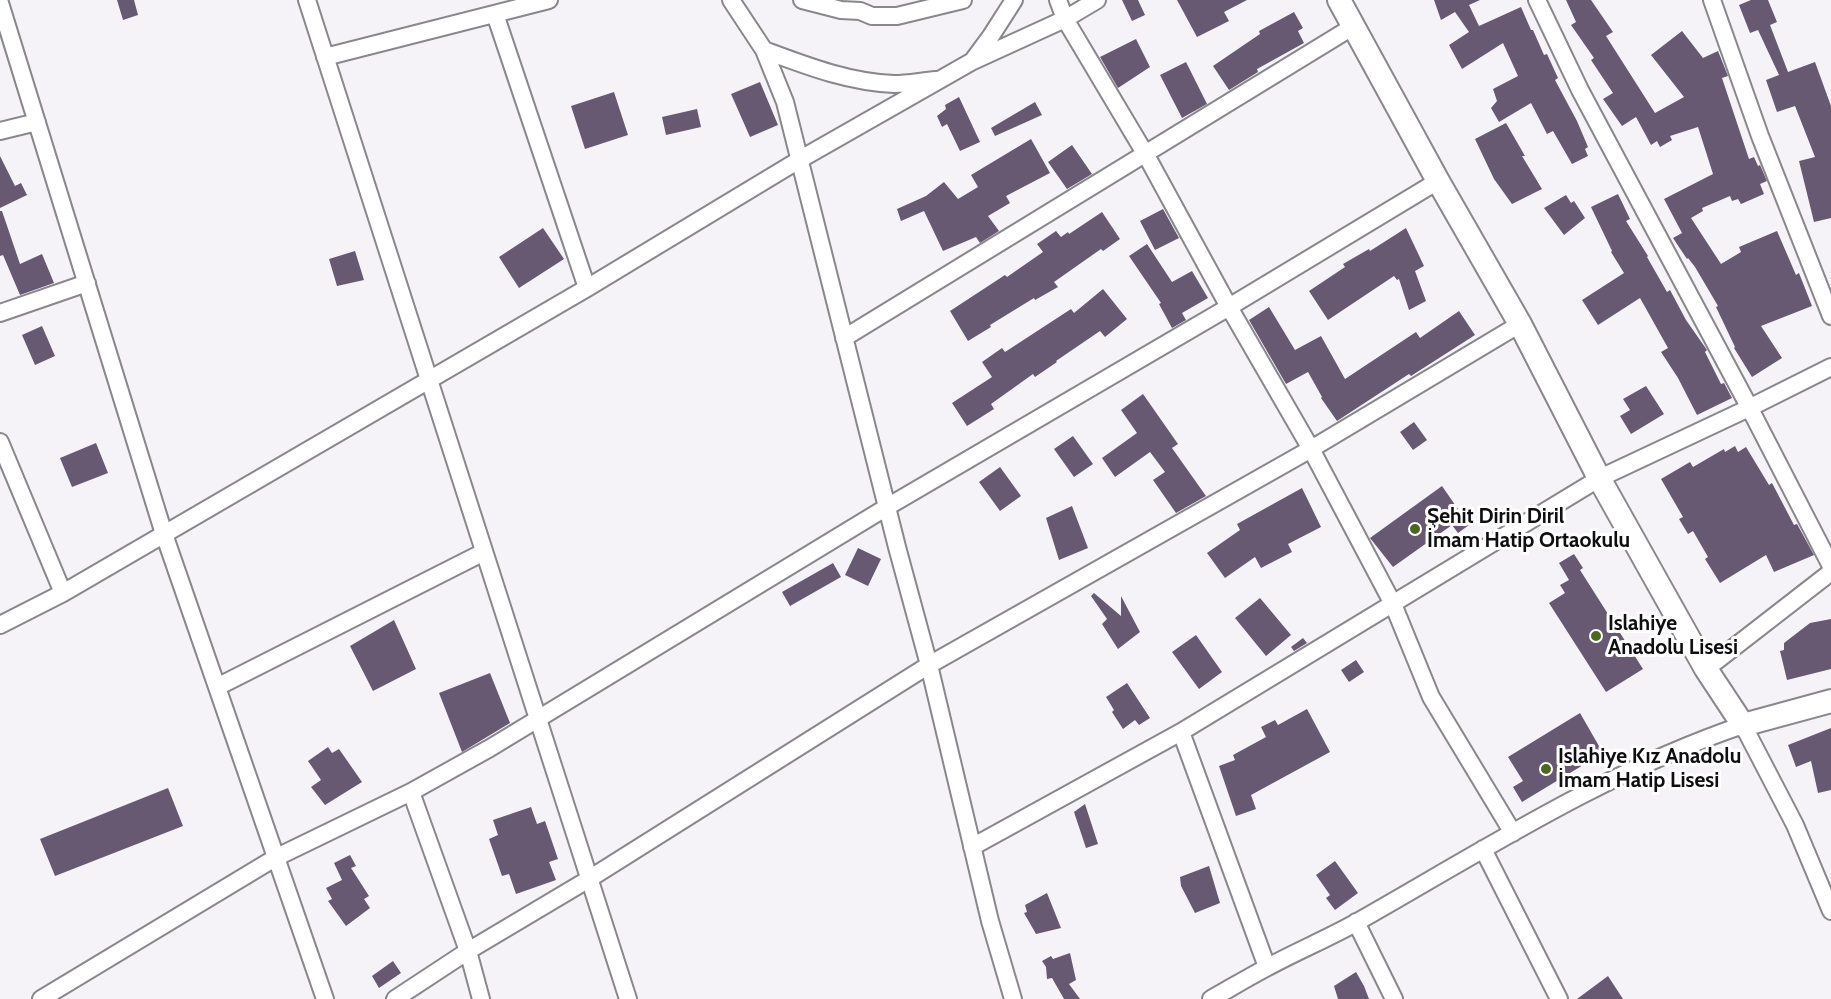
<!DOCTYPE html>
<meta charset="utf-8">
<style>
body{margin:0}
canvas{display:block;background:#f6f3f8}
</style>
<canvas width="1831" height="999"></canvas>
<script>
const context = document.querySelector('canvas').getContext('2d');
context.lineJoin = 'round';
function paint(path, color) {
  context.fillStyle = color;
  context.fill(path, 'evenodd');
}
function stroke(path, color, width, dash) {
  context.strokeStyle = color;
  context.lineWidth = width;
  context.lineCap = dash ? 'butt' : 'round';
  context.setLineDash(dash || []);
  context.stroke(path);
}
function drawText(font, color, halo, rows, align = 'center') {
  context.font = font + ' Cabin,sans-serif';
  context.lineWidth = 6;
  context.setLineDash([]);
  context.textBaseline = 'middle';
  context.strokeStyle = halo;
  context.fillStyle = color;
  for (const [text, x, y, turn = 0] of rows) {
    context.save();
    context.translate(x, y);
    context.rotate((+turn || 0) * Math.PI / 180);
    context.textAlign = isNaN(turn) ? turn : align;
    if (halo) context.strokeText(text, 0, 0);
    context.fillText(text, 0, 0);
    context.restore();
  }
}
paint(new Path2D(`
 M117,0h17l4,15 -15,5z
 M1122,0h16l7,15 -13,6z
 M1177,0h70l-23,12 5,9 -32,16z
 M1434,0h46l-11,5 10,21 42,-19 10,23h2l11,25 3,-1 11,24 -3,2 22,41 11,26 -3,2 3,7 -16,8 -19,-33 -6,3 -16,-31 -32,19 -8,-14 6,-7 -4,-12 25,-13 -15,-33 -41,26 -13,-24 20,-13 -14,-20 -14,8z
 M1566,0h25l22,32 -7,4 49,77 29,-16 -33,-42 31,-24 21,27 15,-7 10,25 -6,2 27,81 5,-2 4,9 2,-1 7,16 -7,3 4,10 -23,10 -3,-5 -6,2 -2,-5 -28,12 1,3 -12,7 30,46 20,-12 -2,-5 38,-16 19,44 3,-2 13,33 -51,20 21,32 -30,19 -18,-29 1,-1 -19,-40 2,-1 -23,-39 -7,-9 -1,1 -14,-21 9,-5 -18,-34 49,-25 -15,-47 -28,9 2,4 -12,7 -3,-6 -6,4 -15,-28 -14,9 -19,-27 10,-6 -22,-33 3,-2 -23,-33 5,-3z
 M1751,0h17l9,22 -7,3 18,47 27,-10 16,44v112l-17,4 -15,-61 16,-4 -20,-51 -18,6 -11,-32 13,-5 -21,-45 -8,3 -11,-28z
 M1294,12l9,16 -5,3 6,12 -47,26 1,3 -29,18 -16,-24 47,-32 -1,-3z
 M1136,39l14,28 -32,21 -18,-31z
 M1186,62l21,42 -25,14 -22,-43z
 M760,82l18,43 -28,12 -19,-43z
 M614,92l14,43 -43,14 -14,-43z
 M959,97l21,45 -20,9 -13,-27 -5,3 -5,-11 9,-7 -1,-4z
 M1035,102l7,13 -47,21 -4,-8z
 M697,109l4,18 -35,8 -4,-18z
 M1506,123l19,33h-3l20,33 -30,15 -18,-25 -19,-40z
 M1031,139l19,34 -44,23 4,7 -22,13 11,15 -19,12 -4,-6 -33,14 -19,-40 -23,10 -4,-12 29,-13 18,-14 14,17 20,-12 -7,-12z
 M1072,145l20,29 -25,15 -19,-27z
 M0,156l15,30 6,-3 6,12 -27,13z
 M1618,194l12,25 -4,2 22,35 -1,1 20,35 3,-2 16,30 21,30 -2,2 16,32 3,-1 8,15 -35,17 -19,-37 -17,-26 7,-4 -28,-50 -42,27 -16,-25 42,-27 -13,-21 1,-1 -21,-44z
 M1566,195l5,8 3,-2 11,17 -21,17 -20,-27z
 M1163,209l16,29 -24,12 -15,-29z
 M0,211h2l18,53 22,-10 12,29 -34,12 -17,-40 -3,1z
 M1102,212l18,27 -17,12 -2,-2 -47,33 4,5 -23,13 -1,-2 -44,27 1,2 -23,14 -18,-30 55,-36 2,2 36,-25 -6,-8 19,-13 5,6 7,-5 1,2z
 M543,228l21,31 -45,29 -20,-31z
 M1406,228l18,38 -9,5 11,30 -17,9 -10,-31 -2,1 -3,-4 -66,44 -19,-29 36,-24 -2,-3 26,-15 1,2z
 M1147,244l25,38 20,-11 16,27 -26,15 4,7 -14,8 -13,-24 2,-1 -32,-47z
 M355,251l9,29 -27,6 -8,-27z
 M1103,289l24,30 -22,18 -5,-6 -44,30 1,1 -22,15 -2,-3 -42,30 3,5 -27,17 -15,-23 40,-26 -10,-15 20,-14 3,4 66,-43 3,4z
 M1269,307l26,43 26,-14 24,43 71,-47 4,6 39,-27 16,24 -64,41 -2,-2 -72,47 -16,-23 1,-1 -14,-25 -22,12 -37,-64z
 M42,326l13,30 -20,9 -13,-30z
 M1646,386l18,28 -33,20 -11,-18 10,-6 -7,-11z
 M1143,394l35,50 -6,4 34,48 -30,17 -23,-33 12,-8 -15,-20 -35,25 -13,-19 35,-25 -16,-23z
 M1414,422l13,18 -14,10 -13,-18z
 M1073,436l20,28 -19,13 -20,-28z
 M96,443l12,30 -36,14 -12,-29z
 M1735,446l3,6 8,-5 23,38 3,-2 22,42 3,-1 17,31 -40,17 -8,-17 -46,28 -15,-24 3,-2 -15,-26 -5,3 -9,-15 4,-2 -22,-38 29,-17 3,5 31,-18 1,3z
 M1000,467l21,29 -21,15 -21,-29z
 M1442,486l27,39 -11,8 -6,-8 -59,42 -23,-29z
 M1302,488l19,39 -33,17 4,8 -31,16 -6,-11 -30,21 -18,-25 33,-23 -3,-6z
 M1072,506l16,42 -29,12 -13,-42z
 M858,548l23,11 -13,27 -23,-11z
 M1574,554l9,14 -3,2 63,99 -37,23 -57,-89 16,-10 -5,-8 9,-5 -10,-17z
 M833,563l8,14 -51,29 -8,-14z
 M1094,593l27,23v-20l19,36 -22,17 -16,-25 5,-5 -16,-23z
 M1260,598l31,37 -25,21 -31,-38z
 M1831,619v50l-44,11 -7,-29 4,-1v-7l26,-20z
 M394,620l22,49 -43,22 -23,-45z
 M1196,635l26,37 -23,17 -27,-37z
 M1303,638l4,5 -13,8 -3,-4z
 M1356,660l8,12 -15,10 -8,-12z
 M490,673l20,50 -48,29 -23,-59z
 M1127,683l23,35 -11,7 -4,-5 -12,9 -11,-17 2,-2 -8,-13z
 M1307,709l23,43 -79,43 5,14 -20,7 -17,-50 16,-6 -2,-5 33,-18 -5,-10 14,-7 3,5z
 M1580,713l23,40 -81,49 -9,-15 10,-6 -15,-24z
 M1831,728v62l-13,3 -7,-32 -15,6 -8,-22z
 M328,747l4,6 7,-4 23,33 -37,23 -14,-18 10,-7 -13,-19z
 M168,788l15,38 -128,50 -15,-37z
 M1085,804l13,40 -12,4 -12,-36z
 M531,807l6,17 8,-3 13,38 -9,3 7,18 -40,14 -7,-20 -7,2 -13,-37 9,-4 -5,-15z
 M350,855l6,11 -5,2 18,28 -5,3 6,9 -24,18 -18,-25 4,-2 -6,-11 16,-8 -8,-17z
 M1335,861l23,32 -23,17 -9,-12 4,-3 -14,-20z
 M1209,866l11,37 -25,10 -14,-27 -1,-9z
 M1047,893l14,35 -25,6 -12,-21 3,-1 -2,-7z
 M1070,953l6,27 -7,4 11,15h-16l-12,-21 -5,1 -1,-12 -4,-6 9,-5 2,3z
 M393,961l8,12 -22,15 -7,-12z
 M1356,972l8,14 5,13h-31l-4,-13z
 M1608,976l15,23h-46z`), '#665971');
const street = new Path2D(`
 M307,0l321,999
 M731,0l33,50 21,52 112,445 32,118 61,256 23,78
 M802,0l39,10 19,1 12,5h25l66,-16
 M1058,0l7,19 81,136 83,152 82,142 82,155 38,93 82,136
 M1537,0l43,90 166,311 85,165
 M1712,0l48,136 71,180
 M0,3l164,531 161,465
 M495,14l92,274
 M764,50c43,16 84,32 130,34 14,0 28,-3 42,-4
 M325,57l224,-57
 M974,59l17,-23 23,-36
 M0,131l37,-9
 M0,313l87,-30
 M844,338l510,-312
 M0,442l63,151
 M0,625l63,-32 524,-305 212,-128 172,-98 94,-43 32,-19
 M1706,669l125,-97
 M217,687l267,-135
 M1181,732l86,235
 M411,792l57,159 13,48
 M972,847l209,-115 419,-254 149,-70 82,-41
 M1483,849l76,150
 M1356,922l38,77
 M41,999l234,-141 136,-66 79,-44 397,-241 342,-200 209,-126
 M395,999l73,-48 121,-72 340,-214 382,-216 209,-125
 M1211,999c18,-10 36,-21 55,-31 31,-17 63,-30 93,-47 125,-71 248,-150 384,-196l52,100 36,86`);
const secondary = new Path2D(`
 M1339,0l99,181 82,143 79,154 107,191 37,56 88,-24`);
stroke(street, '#89878c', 20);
stroke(secondary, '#89878c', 26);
stroke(street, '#fff', 16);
stroke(secondary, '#fff', 22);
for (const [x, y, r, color] of [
 [1415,529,6,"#4a691d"],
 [1596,636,6,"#4a691d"],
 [1546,769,6,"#4a691d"]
]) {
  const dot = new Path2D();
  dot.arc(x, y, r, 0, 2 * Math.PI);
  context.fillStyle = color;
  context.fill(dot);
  stroke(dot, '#fff', 2);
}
drawText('bold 21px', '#0f0e10', '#fff', [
 ["Şehit Dirin Diril",1427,517],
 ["İmam Hatip Ortaokulu",1427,541],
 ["Islahiye",1608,624],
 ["Anadolu Lisesi",1608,648],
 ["Islahiye Kız Anadolu",1558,757],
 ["İmam Hatip Lisesi",1558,781]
], 'left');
</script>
